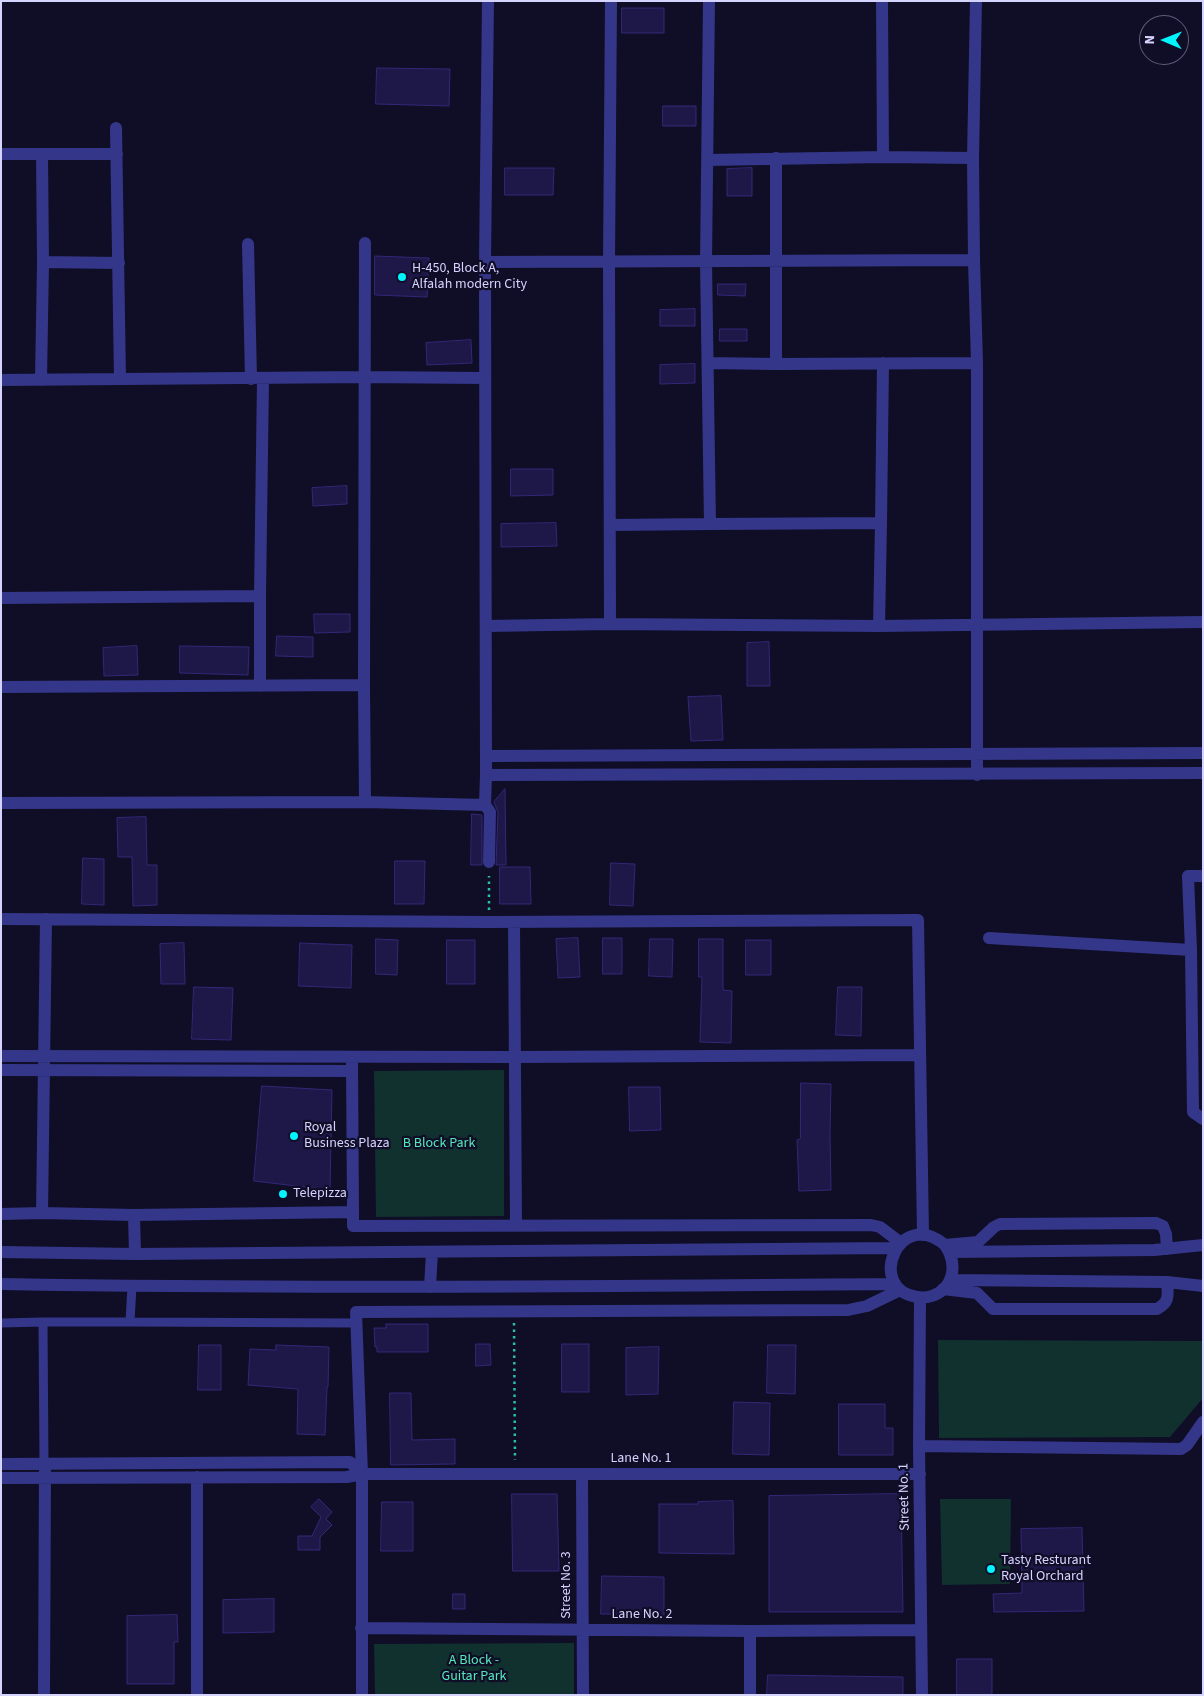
<!DOCTYPE html>
<style>
body{margin:0}
#map{position:relative;width:1204px;height:1696px;overflow:hidden;background:#100d27;font-family:"Source Sans 3",sans-serif}
canvas{display:block}
.frame{position:absolute;inset:0;border:2px solid #d5d3ff;pointer-events:none}
.north{position:absolute;left:1139px;top:15px;width:50px;height:50px;box-sizing:border-box;background:#100d27;border:1px solid #5f5c7d;border-radius:50%;rotate:271deg;font-size:14px;font-weight:700;line-height:20px;text-align:center;color:#d5d3ff}
.north::after{content:'';display:block;margin:auto;width:18px;height:22px;background:#00f5fe;clip-path:polygon(50% 0,100% 100%,50% 72%,0 100%)}
</style>
<div id="map">
<canvas width="1204" height="1696"></canvas>
<div class="frame"></div>
<div class="north">N</div>
</div>
<script>
const context = document.querySelector('canvas').getContext('2d');
context.lineJoin = 'round';
function paint(path, color) {
  context.fillStyle = color;
  context.fill(path, 'evenodd');
}
function stroke(path, color, width, dash) {
  context.strokeStyle = color;
  context.lineWidth = width;
  context.lineCap = dash ? 'butt' : 'round';
  context.setLineDash(dash || []);
  context.stroke(path);
}
function drawText(font, color, halo, rows, align = 'center') {
  context.font = font + ' "Source Sans 3",sans-serif';
  context.lineWidth = 4.5;
  context.setLineDash([]);
  context.textBaseline = 'middle';
  context.strokeStyle = halo;
  context.fillStyle = color;
  for (const [text, x, y, turn = 0] of rows) {
    context.save();
    context.translate(x, y);
    context.rotate((+turn || 0) * Math.PI / 180);
    context.textAlign = isNaN(turn) ? turn : align;
    if (halo) context.strokeText(text, 0, 0);
    context.fillText(text, 0, 0);
    context.restore();
  }
}
paint(new Path2D(`
 M504,1070v146l-128,1 -2,-146z
 M938,1340l264,1 1,57 -33,39 -231,1z
 M940,1499h71l-1,85 -68,1z
 M574,1643v52h-199l-1,-51z`), '#10312e');
const building = new Path2D(`
 M622,8h42v25h-42z
 M377,68l73,1 -1,37 -73,-2z
 M663,106h33v20h-33z
 M505,168h49l-1,27h-48z
 M752,168v28h-25v-27z
 M375,256l54,2 -2,39 -52,-2z
 M718,284h28l-1,12 -27,-1z
 M695,309v17h-35v-16z
 M720,329h27v12h-27z
 M471,340l1,23 -45,2 -1,-22z
 M695,364v19l-35,1v-19z
 M511,469h42v26l-42,1z
 M347,486v18l-34,2 -1,-18z
 M556,523l1,23 -56,1v-23z
 M314,614h36v18l-35,1z
 M277,636l36,1v20l-37,-1z
 M769,642l1,44h-23v-43z
 M137,646l1,29 -34,1 -1,-28z
 M180,646l69,1 -1,28 -68,-2z
 M721,696l2,44 -32,1 -3,-44z
 M505,789l1,76h-10l2,-53 -4,-10z
 M472,814l10,1v50h-11z
 M146,817l1,48h10v40l-24,1 -1,-49h-14l-1,-39z
 M83,858l21,1v46l-22,-1z
 M395,861h30l-1,43h-29z
 M611,863l24,1 -2,42 -23,-1z
 M500,867h30l1,37h-31z
 M578,938l2,39 -22,1 -2,-39z
 M603,938h19v36h-19z
 M376,939l22,1 -1,35 -21,-1z
 M650,939h23l-1,38 -23,-1z
 M699,939h24v51l9,1 -1,52 -31,-1 2,-65h-3z
 M447,940h28v44h-28z
 M746,940h25v35h-25z
 M184,943l1,41h-24l-1,-40z
 M300,943l52,2 -1,43 -52,-2z
 M194,987l39,1 -2,52 -39,-1z
 M838,987h24l-1,49 -25,-1z
 M801,1083l30,1 -1,49 1,57 -32,1 -2,-51 3,-1z
 M262,1086l70,4 -2,100 -76,-9z
 M629,1087h31l1,43 -31,1z
 M386,1324h42v28h-51v-5h-2l-1,-19h12z
 M476,1344h14l1,21 -15,1z
 M562,1344h27v48h-27z
 M199,1345h22v45h-23z
 M276,1345l53,2 -1,40h-1l-2,48 -28,-1 1,-45 -50,-4 2,-36 26,1z
 M768,1345h28l-1,49 -28,-1z
 M659,1347l-1,47 -32,1v-47z
 M390,1393h21l1,47 43,-1v25l-64,1z
 M734,1402l36,1 -1,52 -36,-1z
 M839,1404h46v24h8v27h-54z
 M512,1494h45l2,77h-46z
 M901,1494l2,118h-134v-116z
 M319,1499l13,13 -6,7 6,6 -12,12v13h-22v-14h14l9,-19 -10,-10z
 M733,1501l1,53 -75,-1v-49h39v-2z
 M382,1502h31v49h-32z
 M1082,1528l2,83 -90,1 -1,-18 29,-1 -1,-64z
 M602,1576l62,1v38l-63,-1z
 M453,1594h12v15h-12z
 M274,1599v33l-51,1v-33z
 M177,1615l1,27h-4v42h-47v-68z
 M957,1659h35v36h-35z
 M768,1675l135,2v18h-136z`);
paint(building, '#1e1849');
stroke(building, '#322877', 1);
stroke(new Path2D(`
 M489,910v-34
 M514,1323l1,137`), '#25c1ad', 2.5, [2.5, 4]);
stroke(new Path2D(`
 M132,1286l-2,36 226,1
 M1,1323l42,-1
 M44,1464l-1,-142h87`), '#343789', 9);
stroke(new Path2D(`
 M488,1l-3,261 1,513 717,-2
 M611,1l-2,261 1,362 269,2 324,-4
 M709,1l-3,261 4,262 171,-1 2,-160
 M976,1l-3,157 1,102 3,103v412
 M116,128l4,251
 M1,154h41l1,108 -2,118
 M42,154h75
 M883,157l90,1
 M776,158v206l201,-1
 M708,160l175,-3 -1,-156
 M248,244l3,135
 M43,262l76,1
 M485,262l489,-2
 M708,363l68,1
 M1,380l363,-3 121,1
 M611,525l99,-1
 M1,598l259,-2 3,-217
 M486,626l124,-2
 M879,626l2,-103
 M364,685l1,117
 M260,686v-90
 M1,687l363,-2 1,-442
 M486,756l717,-3
 M1,803l364,-1 120,3 1,-30
 M485,805l5,7 -1,50
 M1,919l488,3 429,-2 5,315
 M514,922l2,303
 M989,938l202,12 2,162 10,7
 M1191,950l-3,-74h15
 M1,1056l514,1 405,-2
 M352,1062l1,150
 M1,1070l351,1
 M42,1213l4,-294
 M1,1214l41,-1 92,2 219,-3v14l518,-1 9,2 21,16
 M134,1215l1,39
 M945,1245c9,13 11,30 0,43 -7,7 -18,11 -28,9 -52,-8 -18,-91 28,-52l33,-3 16,-15 6,-3 156,-1 7,3 3,8 1,15
 M1,1252l134,2 761,-6
 M950,1252l204,-2 49,-5
 M950,1280l217,2 36,4
 M1,1284c298,5 596,2 894,0
 M430,1287l2,-35
 M943,1289l34,4 16,16h164c13,-7 11,-14 10,-27
 M920,1298l-1,148 3,249
 M919,1446l262,3 6,-4 16,-23
 M1,1464l349,-2 12,12
 M582,1475l1,220
 M1,1478l346,-1 15,-3h558
 M361,1628l389,3 171,-1
 M44,1695l1,-224
 M197,1695v-218
 M362,1695v-221l-6,-162 492,-2 19,-4 33,-16
 M750,1695v-64`), '#343789', 12);
for (const [x, y, r, color] of [
 [402,277,5,"#00f5fe"],
 [294,1136,5,"#00f5fe"],
 [283,1194,5,"#00f5fe"],
 [991,1569,5,"#00f5fe"]
]) {
  const dot = new Path2D();
  dot.arc(x, y, r, 0, 2 * Math.PI);
  context.fillStyle = color;
  context.fill(dot);
  stroke(dot, '#100d27', 2);
}
drawText('14px', '#d5d3ff', '#100d27', [
 ["H-450, Block A,",412,269],
 ["Alfalah modern City",412,285],
 ["Royal",304,1128],
 ["Business Plaza",304,1144],
 ["Telepizza",293,1194],
 ["Tasty Resturant",1001,1561],
 ["Royal Orchard",1001,1577]
], 'left');
drawText('14px', '#55e9ba', '#100d27', [
 ["B Block Park",439,1144],
 ["A Block -",474,1661],
 ["Guitar Park",474,1677]
]);
drawText('14px', '#d5d3ff', '#100d27', [
 ["Lane No. 1",641,1459],
 ["Street No. 1",905,1497,-91],
 ["Street No. 3",567,1585,-90],
 ["Lane No. 2",642,1615]
]);
</script>
